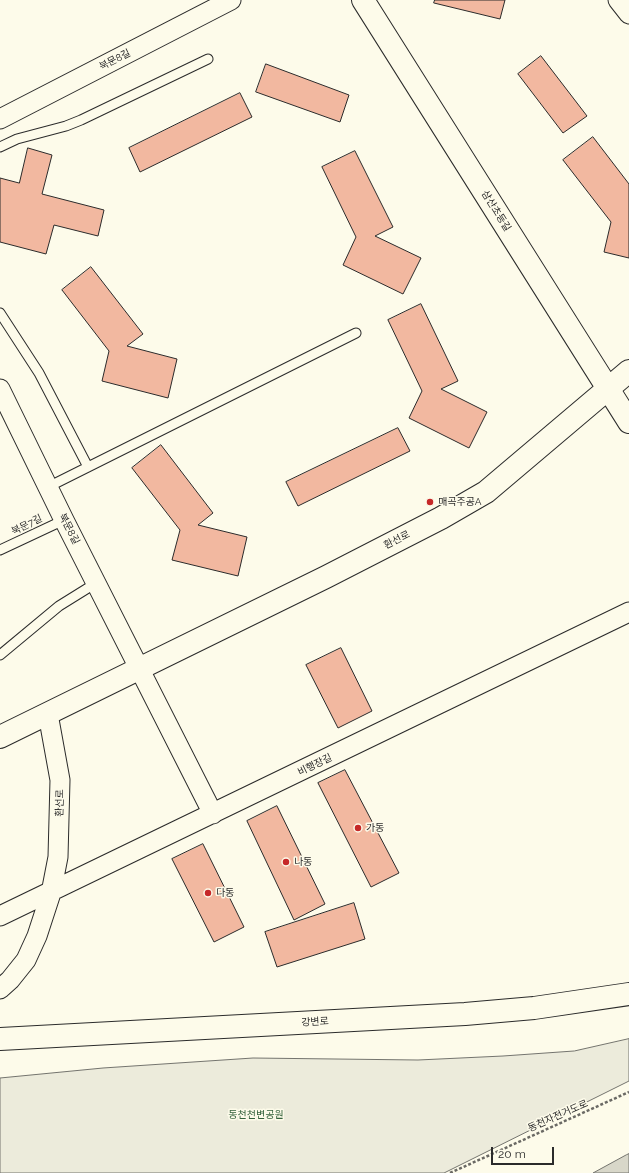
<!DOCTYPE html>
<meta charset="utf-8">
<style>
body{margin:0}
#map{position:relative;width:629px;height:1173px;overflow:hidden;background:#fdfbea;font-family:Raleway,sans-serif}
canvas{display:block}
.scale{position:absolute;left:491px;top:1147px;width:63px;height:18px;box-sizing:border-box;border:2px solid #2b2b2b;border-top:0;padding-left:5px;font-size:12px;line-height:14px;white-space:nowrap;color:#2b2b2b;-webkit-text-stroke:3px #fdfbea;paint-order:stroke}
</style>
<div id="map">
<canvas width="629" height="1173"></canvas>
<div class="scale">20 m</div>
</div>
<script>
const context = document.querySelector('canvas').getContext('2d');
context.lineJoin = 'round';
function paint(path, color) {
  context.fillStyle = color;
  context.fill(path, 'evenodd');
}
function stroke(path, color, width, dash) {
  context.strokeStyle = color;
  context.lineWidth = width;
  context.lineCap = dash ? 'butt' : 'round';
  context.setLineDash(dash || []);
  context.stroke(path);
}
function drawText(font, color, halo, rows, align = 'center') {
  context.font = font + ' Raleway,"Noto Sans KR",sans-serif';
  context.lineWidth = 3;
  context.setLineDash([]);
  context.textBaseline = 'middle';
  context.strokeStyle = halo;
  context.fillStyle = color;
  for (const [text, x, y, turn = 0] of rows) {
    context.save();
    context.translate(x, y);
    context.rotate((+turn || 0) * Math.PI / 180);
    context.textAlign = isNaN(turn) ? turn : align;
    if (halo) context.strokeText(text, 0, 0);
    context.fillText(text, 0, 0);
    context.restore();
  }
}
const green = new Path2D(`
 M629,1039v42l-185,92h-444v-95l103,-10 150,-10 165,2 85,-4 71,-5z`);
paint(green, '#ecebdb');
stroke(green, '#74746e', 1);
const water = new Path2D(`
 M629,1154v19h-36l33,-18z`);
paint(water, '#d8d7c9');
stroke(water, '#74746e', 1);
const building = new Path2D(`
 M435,0h70l-5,19 -66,-16z
 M541,56l46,60 -24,17 -45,-59z
 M266,64l83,31 -9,27 -84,-30z
 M240,93l12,24 -112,55 -11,-24z
 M593,137l36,47v74l-25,-6 7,-30 -48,-62z
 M28,148l24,7 -10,39 62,16 -6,26 -44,-11 -8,29 -46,-12v-64l19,5z
 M355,151l38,76 -18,9 46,22 -18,36 -60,-29 13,-28 -34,-70z
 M91,267l52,67 -16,12 50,13 -9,39 -66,-17 7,-30 -47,-61z
 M421,304l37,77 -17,8 46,23 -18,36 -60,-30 13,-27 -34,-71z
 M398,428l12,23 -112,55 -12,-24z
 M161,445l52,68 -15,12 49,12 -9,39 -66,-16 8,-30 -48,-62z
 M341,648l31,63 -34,17 -32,-63z
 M345,770l54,103 -28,14 -53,-104z
 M277,806l48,98 -31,16 -47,-99z
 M203,844l41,83 -30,15 -42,-83z
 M354,903l11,36 -88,28 -12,-35z`);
paint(building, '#f2b8a0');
stroke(building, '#2b2b2b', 1);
const lane = new Path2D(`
 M0,147l17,-8 49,-13 15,-6 127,-61
 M0,313l39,60 49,94
 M48,487l308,-154
 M0,550l64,-30
 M0,655l59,-49 37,-23`);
const street = new Path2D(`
 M618,0l11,14
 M0,119l231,-119
 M0,389l64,131 149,294
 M0,916l629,-304
 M0,989l10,-9 16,-20 11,-24 14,-43 7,-36 2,-77 -12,-66`);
const secondary = new Path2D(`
 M363,0l266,422
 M0,737l326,-160 115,-59 45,-26 143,-121
 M0,1039l465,-25 69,-6 95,-14`);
stroke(lane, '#2b2b2b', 11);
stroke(street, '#2b2b2b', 21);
stroke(secondary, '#2b2b2b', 24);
stroke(new Path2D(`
 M450,1173l179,-81`), '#6a6964', 2.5, [3, 2]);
stroke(lane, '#fdfbea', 9);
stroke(street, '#fdfbea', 19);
stroke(secondary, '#fdfbea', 22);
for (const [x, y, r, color] of [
 [430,502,4,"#c62828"],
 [358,828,4,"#c62828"],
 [286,862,4,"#c62828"],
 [208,893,4,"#c62828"]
]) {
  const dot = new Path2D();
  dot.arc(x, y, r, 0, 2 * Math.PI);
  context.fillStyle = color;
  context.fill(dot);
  stroke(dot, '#fdfbea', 1.5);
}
drawText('10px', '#2b2b2b', '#fdfbea', [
 ["북문8길",115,60,-27],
 ["삼산초등길",496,211,58],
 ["북문7길",27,525,-26],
 ["북문8길",69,529,63],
 ["환선로",397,540,-27],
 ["비행장길",315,765,-26],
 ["환선로",60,803,-89],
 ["강변로",315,1022,-3],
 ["동천자전거도로",558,1116,-24]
]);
drawText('10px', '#2b2b2b', '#fdfbea', [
 ["매곡주공A",438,502],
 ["가동",366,828],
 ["나동",294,862],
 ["다동",216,893]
], 'left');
drawText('10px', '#34623c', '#fdfbea', [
 ["동천천변공원",256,1115]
]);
</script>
